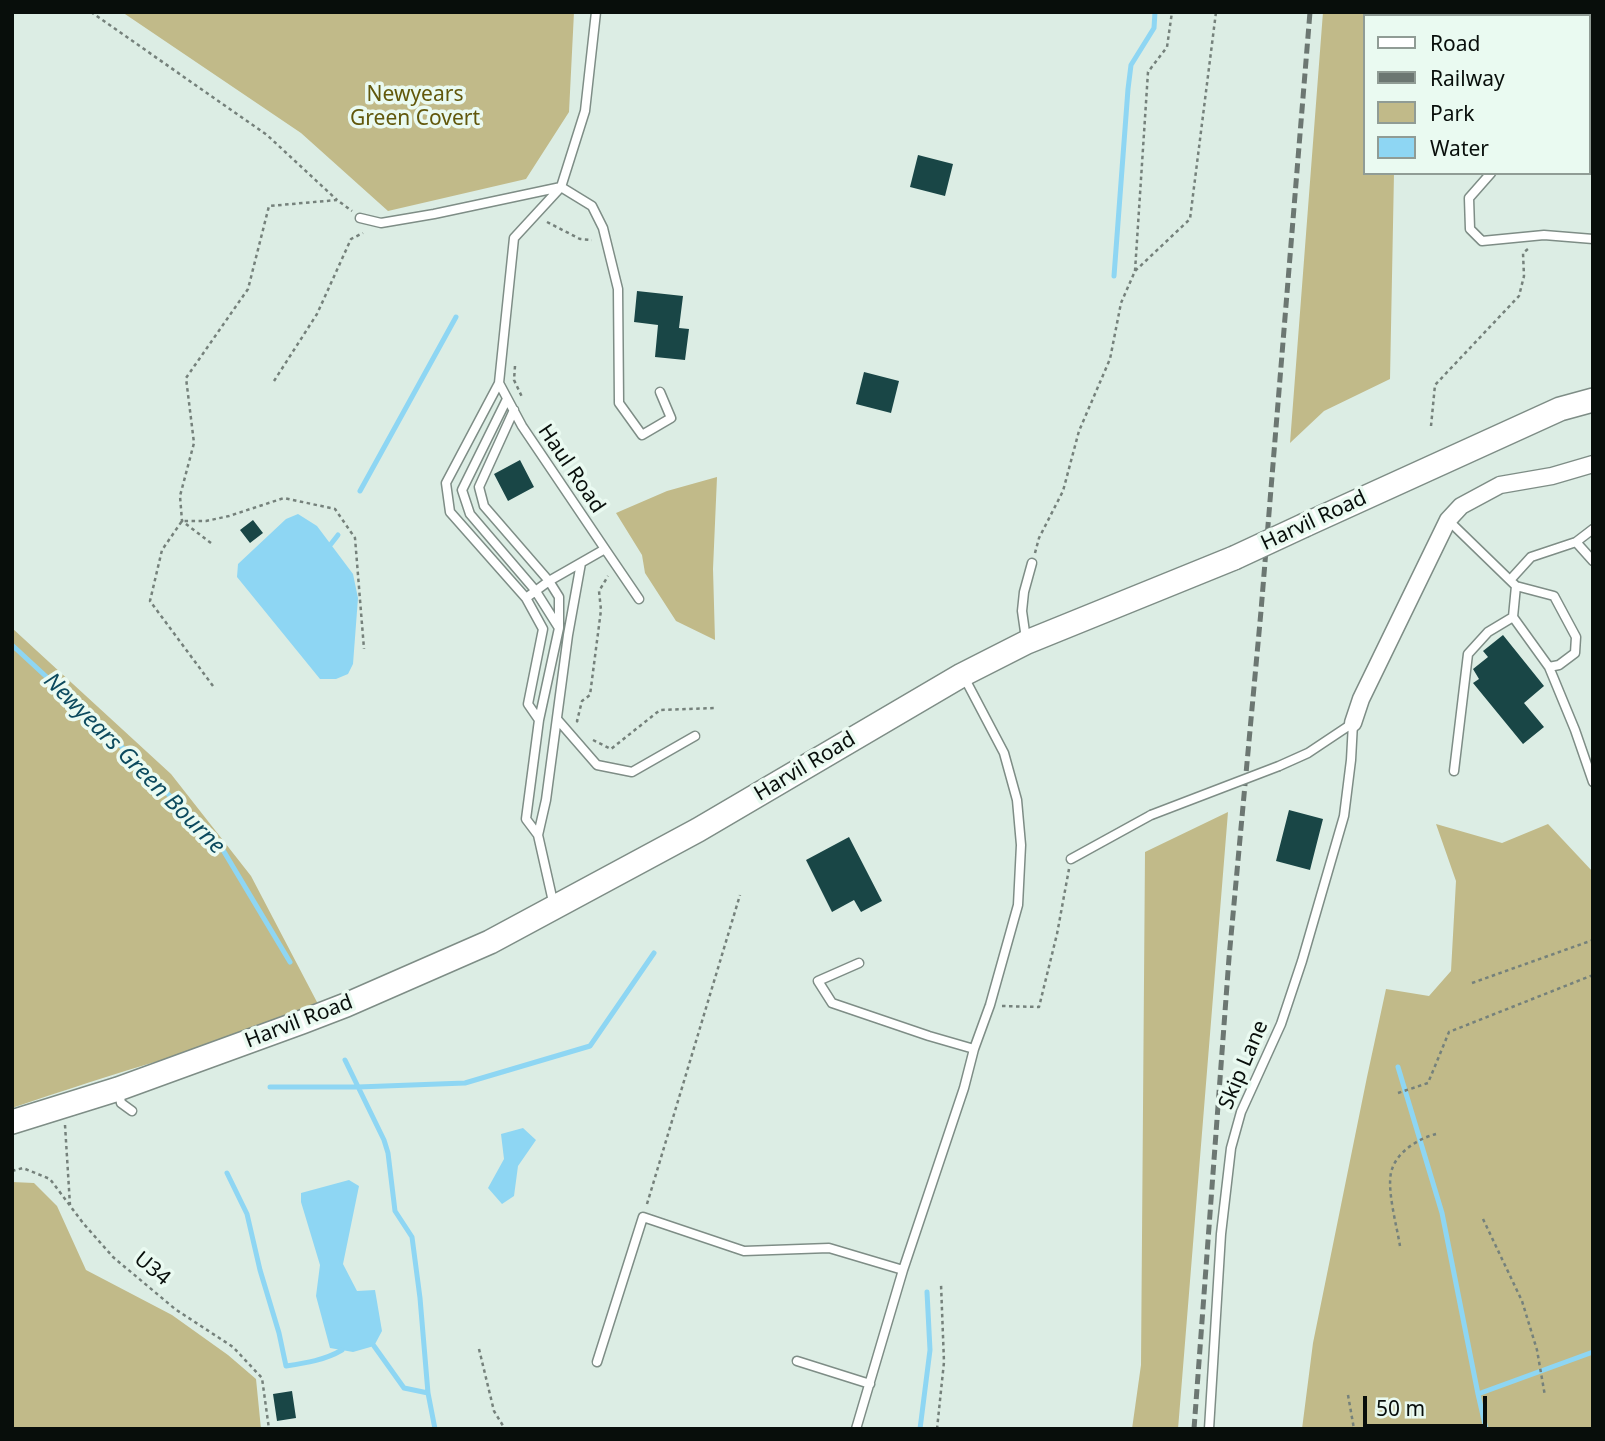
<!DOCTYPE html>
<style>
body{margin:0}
#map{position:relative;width:1605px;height:1441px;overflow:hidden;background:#dcede4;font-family:"Noto Sans",sans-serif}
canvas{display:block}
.frame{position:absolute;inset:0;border:14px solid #080e0b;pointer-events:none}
.legend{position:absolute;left:1363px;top:14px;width:228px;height:161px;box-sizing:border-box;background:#eafaf1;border:2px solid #909c95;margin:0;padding:9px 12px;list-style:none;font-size:21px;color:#080e0b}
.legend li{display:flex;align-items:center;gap:14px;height:35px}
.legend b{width:35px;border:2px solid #909c95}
.scale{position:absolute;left:1363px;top:1396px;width:124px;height:32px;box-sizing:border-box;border:4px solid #080e0b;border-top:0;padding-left:9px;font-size:21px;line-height:24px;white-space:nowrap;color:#080e0b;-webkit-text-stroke:5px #eafaf1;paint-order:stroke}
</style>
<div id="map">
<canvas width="1605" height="1441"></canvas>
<div class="frame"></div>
<ul class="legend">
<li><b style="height:9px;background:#fff"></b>Road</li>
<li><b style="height:9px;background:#6c7772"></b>Railway</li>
<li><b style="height:19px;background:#c1ba89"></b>Park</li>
<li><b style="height:19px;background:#8ed6f3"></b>Water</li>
</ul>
<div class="scale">50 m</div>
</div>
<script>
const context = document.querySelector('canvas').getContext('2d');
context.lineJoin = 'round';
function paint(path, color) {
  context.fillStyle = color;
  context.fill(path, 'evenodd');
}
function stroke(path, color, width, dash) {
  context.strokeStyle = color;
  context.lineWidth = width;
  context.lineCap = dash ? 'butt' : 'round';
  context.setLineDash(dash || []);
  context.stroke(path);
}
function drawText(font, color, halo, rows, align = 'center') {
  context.font = font + ' "Noto Sans",sans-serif';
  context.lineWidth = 7;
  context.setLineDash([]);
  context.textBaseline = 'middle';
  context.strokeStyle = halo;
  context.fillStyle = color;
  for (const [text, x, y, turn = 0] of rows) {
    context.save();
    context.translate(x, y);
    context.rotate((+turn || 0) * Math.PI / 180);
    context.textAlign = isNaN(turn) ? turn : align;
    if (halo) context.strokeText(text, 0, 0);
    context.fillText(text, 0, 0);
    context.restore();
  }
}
paint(new Path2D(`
 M122,12h452l-5,100 -43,67 -138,32 -87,-78z
 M1323,12h74v4h-32v157h29l-4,206 -66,32 -34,32z
 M717,477l-4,92 2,71 -39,-19 -31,-48 -3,-18 -26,-42 51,-22z
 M12,628l159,146 80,102 78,149c-106,11 -215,49 -317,83z
 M1228,812l-50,617h-46l9,-64 4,-513z
 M1436,824l66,19 46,-19 45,48v557h-291l11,-86 54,-266 19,-88 43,7 22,-25 5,-90z
 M12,1182l22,1 23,23 29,64 86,45 56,40 28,24 5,50h-249z`), '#c1ba89');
paint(new Path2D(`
 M298,514l19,12 36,48 5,24 -5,66 -5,10 -12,5h-16l-83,-102 1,-13 48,-45z
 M523,1128l13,12 -18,26 -4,30 -12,8 -14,-16 16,-29 -3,-25z
 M349,1180l10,6 -16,78 14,27 18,-1 7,41 -8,15 -21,6 -23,-4 -14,-52 4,-31 -19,-63v-9z`), '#8ed6f3');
stroke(new Path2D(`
 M1114,276l14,-187 3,-24 23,-37 1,-16
 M360,491l96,-174
 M331,544l7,-9
 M12,645l105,97 106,108 67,112
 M345,1060l39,80 4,13 7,58 17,26 8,61 8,95 7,36
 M1398,1067l44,146 36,181
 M270,1087h88l107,-4 125,-37 64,-93
 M227,1173l20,41 13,56 19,63 7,33c20,-3 39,-6 56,-16
 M374,1346l30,42 24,5
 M920,1429l10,-79 -3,-58
 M1486,1429l-8,-35 115,-42`), '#8ed6f3', 5);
paint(new Path2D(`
 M918,155l35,9 -8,32 -35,-9z
 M637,291l46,5 -4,32 10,1 -4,31 -30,-3 3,-32 -24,-3z
 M864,372l35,9 -8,32 -35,-9z
 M520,460l14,27 -26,14 -14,-27z
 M253,520l10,13 -13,10 -10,-13z
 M1503,635l41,51 -20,17 20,24 -21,17 -50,-61 6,-4 -6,-10 15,-12 -5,-6z
 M1289,810l34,9 -13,51 -34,-9z
 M849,837l33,64 -21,11 -7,-12 -22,12 -26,-52z
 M292,1391l4,27 -19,3 -4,-27z`), '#194646');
const lane = new Path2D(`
 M1460,12l1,4
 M1589,73h4
 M1491,173l-22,25 1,31 12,12 62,-6 49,4
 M360,218l21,5 53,-9 127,-27 31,19 11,22 15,61 1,114 23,32 29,-17 -11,-26
 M499,383l-53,100 4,29 76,86 17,31 -15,75 11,16 -13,99 12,16 16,71
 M507,399l-45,91 8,24 65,76 24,38 -20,92
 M514,410l-35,77 5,19 65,75 10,16v31
 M1448,520l68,66 -3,31 36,50 10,-2 16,-12 1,-16 -22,-41 -38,-10
 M1576,542l17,19
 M605,549l34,50
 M1511,579l20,-22 45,-15 17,-13
 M526,598l23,-17 56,-32 -83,-123 -23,-43 15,-145 47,-51 24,-76 11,-99
 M1026,639l-4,-28 2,-19 8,-29
 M1549,667l26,63 18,52
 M557,719l40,46 35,7 63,-36
 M1279,766l29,-13 45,-30
 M1454,771l14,-117 20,-22 25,-15
 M538,835l8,-35 22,-165 13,-72
 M1071,859l80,-44
 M859,963l-41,18 14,22 97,33 45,13
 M119,1092l2,11 11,8
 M797,1361l73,23
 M597,1362l46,-145 101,34 85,-3 74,22
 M856,1429l47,-159 61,-182 10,-39 16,-44 28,-100 3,-60 -4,-45 -13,-47 -40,-76
 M1209,1429l12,-195 10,-86 10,-36 40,-88 21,-63 42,-145 7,-56 2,-37`);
const street = new Path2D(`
 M1353,723l8,-24 87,-179 13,-14 39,-21 52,-9 41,-12`);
const secondary = new Path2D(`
 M1305,525l255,-116 33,-9
 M12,1122l106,-33 184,-67 44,-17 144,-63 208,-112 264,-155 65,-33 207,-84`);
stroke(lane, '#7e8d86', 11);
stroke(street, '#7e8d86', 19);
stroke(secondary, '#7e8d86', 26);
stroke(new Path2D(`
 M91,12l176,123 70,65
 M547,222l33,17 12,1
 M1135,271l13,-199 19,-25 5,-35
 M515,366l-1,14 8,17
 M274,381l43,-67 34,-75 12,-6
 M1431,426l4,-41 84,-89 5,-20 -1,-23 5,-4
 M211,543l-29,-22 -2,-25 14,-53 -8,-65 62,-89 21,-83 68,-6 15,11
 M1035,553l4,-15 24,-47 16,-60 31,-72 11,-56 14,-32 55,-52 26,-207
 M213,686l-63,-85 12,-51 20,-29h24l23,-5 55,-18 51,11 20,29 9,111
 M578,722l-1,-1 5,-20 8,-6 11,-85 -2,-19 9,-15
 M593,740l18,9 49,-39 54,-2
 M1472,983l121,-43
 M1002,1006l37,1 18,-73 12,-65
 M1398,1093l30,-10 21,-51 144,-57
 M65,1125l5,80
 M12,1171l11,-3 27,11 33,44 30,34 62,52 58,38 29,31 7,51
 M647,1204l93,-309
 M1483,1219l39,82 15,49 8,46
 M1400,1246c-3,-19 -13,-55 -9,-73 4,-20 26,-34 45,-39
 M479,1349l15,62 11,18
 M1348,1395l6,34
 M937,1429l7,-67 -3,-78`), '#75817b', 2.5, [3.5, 3.5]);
stroke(lane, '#fff', 8);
stroke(street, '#fff', 16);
stroke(secondary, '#fff', 23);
stroke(new Path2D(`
 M1194,1429l35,-471 32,-347 49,-599`), '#6c7772', 5, [10, 5]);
const laneBridge = new Path2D(`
 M1151,815l128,-49`);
const secondaryBridge = new Path2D(`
 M1234,558l71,-33`);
stroke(laneBridge, '#7e8d86', 11, []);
stroke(secondaryBridge, '#7e8d86', 26, []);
stroke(laneBridge, '#fff', 8);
stroke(secondaryBridge, '#fff', 23);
drawText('21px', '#61570b', '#eafaf1', [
 ["Newyears",415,95],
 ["Green Covert",415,119]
]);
drawText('21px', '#080e0b', '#eafaf1', [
 ["Haul Road",571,469,56],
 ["Harvil Road",1314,521,-25],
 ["Harvil Road",805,767,-31],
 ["Harvil Road",299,1022,-21],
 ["Skip Lane",1244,1065,-67],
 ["U34",152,1269,40]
]);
drawText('italic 23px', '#0c4a5e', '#eafaf1', [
 ["Newyears Green Bourne",134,764,45]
]);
</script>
